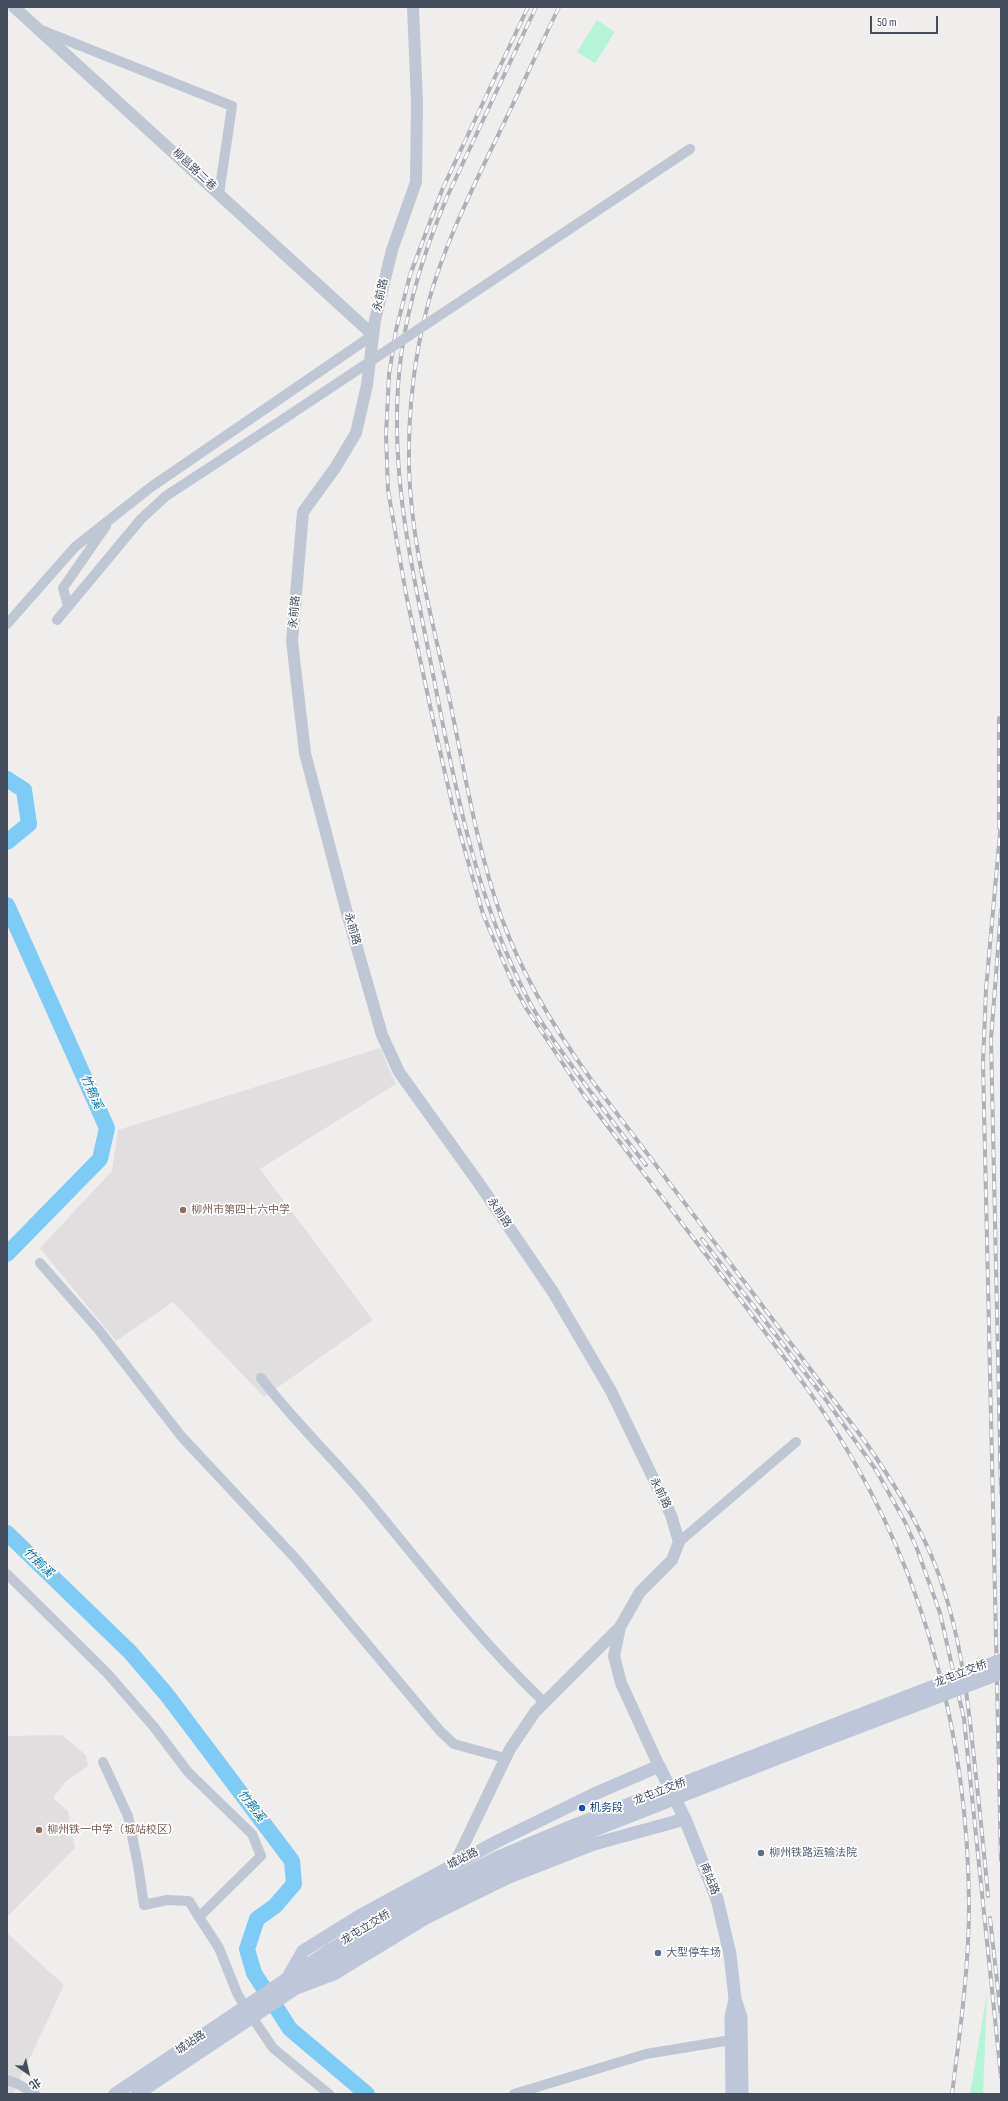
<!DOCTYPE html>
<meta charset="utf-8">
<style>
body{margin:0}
#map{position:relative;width:1008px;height:2101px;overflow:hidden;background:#f0eded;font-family:"Sofia Sans Condensed","Noto Sans SC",sans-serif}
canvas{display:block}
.frame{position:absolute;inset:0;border:8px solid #434d5d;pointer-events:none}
.north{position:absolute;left:8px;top:2053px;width:40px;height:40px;-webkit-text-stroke:3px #fff;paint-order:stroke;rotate:146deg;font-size:11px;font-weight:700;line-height:16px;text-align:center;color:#434d5d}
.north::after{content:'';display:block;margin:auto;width:14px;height:18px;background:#434d5d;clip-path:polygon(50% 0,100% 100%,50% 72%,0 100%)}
.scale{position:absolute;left:870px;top:16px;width:68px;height:18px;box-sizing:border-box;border:2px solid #434d5d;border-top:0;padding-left:5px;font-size:12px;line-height:14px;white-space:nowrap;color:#434d5d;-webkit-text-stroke:3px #fff;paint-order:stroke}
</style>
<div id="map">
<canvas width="1008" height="2101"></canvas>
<div class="frame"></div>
<div class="north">北</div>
<div class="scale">50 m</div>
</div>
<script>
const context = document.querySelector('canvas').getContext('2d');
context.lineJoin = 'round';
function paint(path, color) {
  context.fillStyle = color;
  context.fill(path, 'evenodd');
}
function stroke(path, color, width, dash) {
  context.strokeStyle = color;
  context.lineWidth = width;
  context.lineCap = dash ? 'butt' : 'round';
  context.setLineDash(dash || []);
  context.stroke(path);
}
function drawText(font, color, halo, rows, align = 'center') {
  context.font = font + ' "Sofia Sans Condensed","Noto Sans SC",sans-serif';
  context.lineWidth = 3.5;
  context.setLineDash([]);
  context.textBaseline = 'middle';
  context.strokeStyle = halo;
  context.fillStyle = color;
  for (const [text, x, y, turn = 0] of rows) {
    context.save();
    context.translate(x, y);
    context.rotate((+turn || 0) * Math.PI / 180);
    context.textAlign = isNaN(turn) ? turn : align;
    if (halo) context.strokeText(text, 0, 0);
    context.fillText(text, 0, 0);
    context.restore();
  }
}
paint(new Path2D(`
 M380,1048l16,36 -136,85 113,151 -109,77 -91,-95 -57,39 -76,-93 72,-77 6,-41z
 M62,1735l24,20 2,11 -22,15 -13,17 15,13 7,37 -68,69v-181z
 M7,1933l57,52 -51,109h-6z`), '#e1dedf');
paint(new Path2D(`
 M597,20l18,12 -20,31 -18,-11z
 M987,1993l-4,101h-13z`), '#b5f4d6');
stroke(new Path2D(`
 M7,779l17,11 5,34 -22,18
 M7,905l100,223 -7,31 -93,95
 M7,1533l123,119 37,43 125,166 2,23 -19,22 -18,13 -10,30 7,24 36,56 77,65`), '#7ecbf6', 16);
stroke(new Path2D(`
 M41,30l191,76 -13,88
 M538,250l152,-101
 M68,606l-5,-18 43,-62
 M57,620l84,-101 25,-23 119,-78
 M7,624l68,-77 76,-60 222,-152
 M40,1263l58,66 83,107 115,123 144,172 14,13 51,14
 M261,1378c31,41 69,77 102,116 59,71 115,145 182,209
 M679,1542l117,-100
 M7,1574l100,99 47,54 34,45 64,62 9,22 -62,61 20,31 18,45 8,14
 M103,1762l25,54 10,49 6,40 23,-5 22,1 10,16
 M252,2017l21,31 56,46
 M7,2080l11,4 17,10
 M514,2094l132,-40 85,-14`), '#bfc7d4', 10);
stroke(new Path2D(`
 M14,7l359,328
 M413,7l4,95 -1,80 -24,68 -17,70 -8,65 -11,48 -21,35 -32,44 -11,129 13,112 42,160 35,122 17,37 79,110 75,110 58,99 60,124 8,27 -7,18 -32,32 -20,35 -6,29 7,27 38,83
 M455,1863l55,-114 25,-37 85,-85`), '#bfc7d4', 12);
stroke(new Path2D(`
 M287,1979l16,-28 58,-36 135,-73 96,-47 67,-29 26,53 32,80 13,55 5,45 6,18 1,77
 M294,1989l40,-15 92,-56 81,-40 87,-34 91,-25
 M115,2094l215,-144
 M137,2094l204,-136
 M732,2094l-1,-77 4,-18`), '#bdc7d9', 13);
const rail = new Path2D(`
 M528,7l-86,183 -32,85 -14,55 -7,45 -3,60 2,55 18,104 31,144 17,74 29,102 30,70 13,24 57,86c55,71 109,142 163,213 32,43 66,85 94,131 87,140 128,304 129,467 0,63 -9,127 -17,189
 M536,7l-89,190c-26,61 -45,124 -49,190 -6,94 14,181 32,272 23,117 43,235 99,342 12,23 28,44 43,65 24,34 49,67 74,99
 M559,7c-24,50 -47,100 -71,149 -23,48 -46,96 -60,148 -14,53 -20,109 -19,163 2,76 23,152 39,225 16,76 28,154 54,227 21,58 52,109 88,159l274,362c26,37 49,73 67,115 27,63 36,134 43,203 5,46 10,92 14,138
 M1001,822l-15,167 -3,74 18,797
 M999,828v-110
 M1001,910l-10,129 10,454
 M702,1239l124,161 50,70 29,52 12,27 23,64 24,106 37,358
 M990,1918l11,99`);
stroke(rail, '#aeb1b9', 4);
stroke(rail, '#fff', 2.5, [8]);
stroke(new Path2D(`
 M285,418l253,-168`), '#bfc7d4', 10);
stroke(new Path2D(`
 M330,1950l81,-49 85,-43 76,-32 429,-166
 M341,1958l74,-45 85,-43 77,-33 222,-87 202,-77`), '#bdc7d9', 13);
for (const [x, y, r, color] of [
 [183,1210,4,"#8d6e63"],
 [582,1808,4,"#1a4fb4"],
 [39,1830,4,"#8d6e63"],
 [761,1853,4,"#5c6f8a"],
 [658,1953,4,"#5c6f8a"]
]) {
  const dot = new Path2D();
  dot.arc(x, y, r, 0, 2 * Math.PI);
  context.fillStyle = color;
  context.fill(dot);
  stroke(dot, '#fff', 1.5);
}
drawText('11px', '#434d5d', '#fff', [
 ["柳邕路二巷",194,170,43],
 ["永前路",381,295,-77],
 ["永前路",295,612,-85],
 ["永前路",352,929,74],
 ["永前路",499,1213,56],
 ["永前路",660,1493,64],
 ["龙屯立交桥",961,1674,-21],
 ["龙屯立交桥",660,1792,-21],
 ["城站路",463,1859,-27],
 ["南站路",709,1879,68],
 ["龙屯立交桥",366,1928,-31],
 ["城站路",191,2043,-34]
]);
drawText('11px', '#785e54', '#fff', [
 ["柳州市第四十六中学",191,1210],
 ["柳州铁一中学（城站校区）",47,1830]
], 'left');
drawText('11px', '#164399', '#fff', [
 ["机务段",590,1808]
], 'left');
drawText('11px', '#4e5e75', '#fff', [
 ["柳州铁路运输法院",769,1853],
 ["大型停车场",666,1953]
], 'left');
drawText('italic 12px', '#0074b3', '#fff', [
 ["竹鹅溪",91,1092,66],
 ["竹鹅溪",38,1563,44],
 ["竹鹅溪",251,1806,53]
]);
</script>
